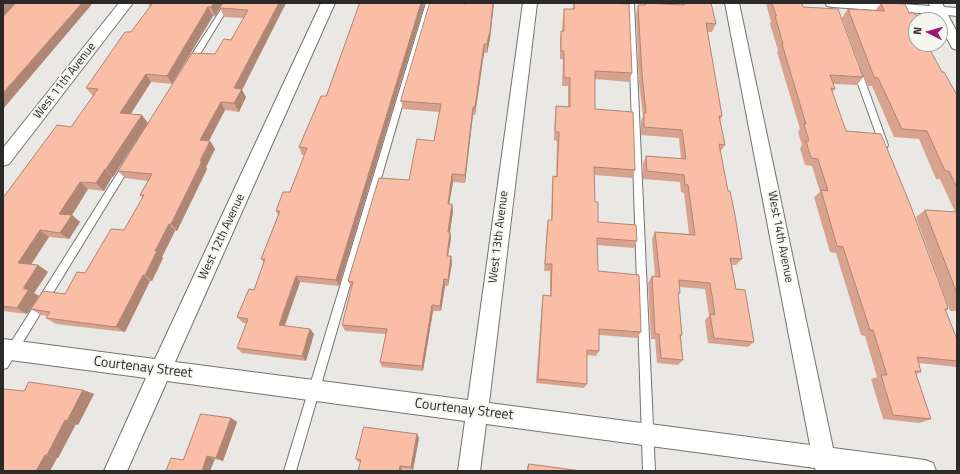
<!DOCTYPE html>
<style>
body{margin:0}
#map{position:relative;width:960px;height:474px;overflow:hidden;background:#e9e8e4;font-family:"Titillium Web",sans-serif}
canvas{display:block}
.frame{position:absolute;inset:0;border:4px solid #2b2a29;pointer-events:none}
.north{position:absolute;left:908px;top:12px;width:40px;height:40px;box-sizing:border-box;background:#f6f6f1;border:1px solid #a5a4a1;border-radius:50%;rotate:276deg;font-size:11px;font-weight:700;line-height:16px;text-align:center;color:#2b2a29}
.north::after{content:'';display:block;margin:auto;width:14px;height:18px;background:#971b74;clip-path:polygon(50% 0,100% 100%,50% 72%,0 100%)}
</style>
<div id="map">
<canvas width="960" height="474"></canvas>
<div class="frame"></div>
<div class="north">N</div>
</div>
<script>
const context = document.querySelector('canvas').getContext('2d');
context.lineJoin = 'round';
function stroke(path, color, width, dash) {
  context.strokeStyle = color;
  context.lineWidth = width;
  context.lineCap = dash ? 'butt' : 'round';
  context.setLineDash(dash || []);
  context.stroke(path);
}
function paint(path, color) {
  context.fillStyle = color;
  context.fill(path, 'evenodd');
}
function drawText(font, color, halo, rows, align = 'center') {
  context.font = font + ' "Titillium Web",sans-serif';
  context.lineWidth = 4;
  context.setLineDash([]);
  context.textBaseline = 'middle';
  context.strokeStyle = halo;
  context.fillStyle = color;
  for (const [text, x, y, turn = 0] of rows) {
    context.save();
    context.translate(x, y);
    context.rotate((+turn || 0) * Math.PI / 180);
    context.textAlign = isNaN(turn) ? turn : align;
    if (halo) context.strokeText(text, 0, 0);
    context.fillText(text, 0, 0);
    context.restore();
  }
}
const service = new Path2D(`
 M225,3h6l-37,61h-6l-1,-2z
 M426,3h6l-136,468h-12z
 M628,3h6l21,468h-12z
 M854,68h3l4,2 27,75 -1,2h-6l-1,-2 -27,-75z
 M127,162l4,3 -1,2 -123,201 -4,1v-14l121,-192z`);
const minor = new Path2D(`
 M119,3h14l-124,161 -6,2v-18z
 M321,3h14l-160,359 293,38 55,-397h14l-48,400 321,42 -85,-442h14l94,445 92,12 8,3 3,8h-120l-1,-3 -329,-44 -6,47h-22l7,-50 -298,-40 -40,90h-23l42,-93 -143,-19v-20l152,20z
 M825,3h63l42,3 -2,-3h14l2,4 13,1v8l-9,-1 9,17v18l-5,-2 -12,-23v-5h-3l-3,-6 -102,-7 -5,-1z`);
stroke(service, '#74736f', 2);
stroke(minor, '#74736f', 2);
paint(service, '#fff');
paint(minor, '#fff');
paint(new Path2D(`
 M148,3h138l-44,87 4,7 -7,15 -14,-2 -16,31h1l5,8 -9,18 1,2 -30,62h-2l-13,26 1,1 -11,23h-2l-25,51 -69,-8 -10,-6 2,-2 -7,-1 -10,-6 34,-15 20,-21 39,-43 19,-32 -3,-3 8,-14 -23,-3 -7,-7 97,-117 16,-14 13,-22 -20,-1 -4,-9 3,-4 -8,12h-2l-41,68 -21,-2 -20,32 17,9 -35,54h-1l-8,14 -16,-2 -16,26 8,7 -11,17 -20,-2 -18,28h7l10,7 -14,21 5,3 -12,18 -24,-3v-113l68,-71 22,-31 -7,-8 45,-56 19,-25z
 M360,3h63l1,3 -85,280 -39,-4 -15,44 25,3 4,5 -8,27 -64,-8 -5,-5 9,-25h-3l-6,-6 17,-27 10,-27 -3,-4 17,-44 -2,-4 14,-19 15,-37h-3l-3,-8 27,-51z
 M466,3h28l-4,36 -3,14h-3l-9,62h-2l-8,68 -12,-1 -4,22h3l1,7 -3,21 1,6 -3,18h3l1,7 -4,23h-3l-4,25h-8l-10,60 -41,-4 -2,-5 6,-28 -41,-3 -3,-6 10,-38h-1l-3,-6 61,-101 25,-39 5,-29 -36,-3 -2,-8z
 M573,3h36l23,70 -3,9 -34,-3v30l40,61 -3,8 -37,-3v27l3,20 39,19 -3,7 -37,-3 1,26 43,61 -4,6 -38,-3v16l-3,5 -9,-1v29l-3,4 -48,-5 6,-82 1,-6 7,1v-25h-6l3,-44 1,-7h3l1,-36 1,-8h3l1,-35 -3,-1 1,-26 1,-8 12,1v-21h-6l1,-27h-3v-19l1,-9h1l1,-14 1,-8h9z
 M645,3l37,2 1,-2h22l11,21 -4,8h-5l15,84 -2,5 5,24 -5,7 22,107 -6,6h-4l4,24 18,53 -6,5 -40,-4 -3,-23 4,-4 -4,-27 -26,-2 1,6 -2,2 4,40 -1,2 2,23 -5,5 -21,-2 -2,-24h-4l-3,-56 4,-7h3l-3,-37 3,-7 34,2 -5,-41 -3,-1 -1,-10 -37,-3v-15l3,-8 35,3 -2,-21 -38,-3v-14l2,-5 -4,-33 -3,-69 2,-9h6z
 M766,3h36l1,4 60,70 -6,8 -24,-1 2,5 -3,3 14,39 102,178 -2,2 11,28v28l-38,-4 2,9 -5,2 15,45 -11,4 -37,-4 -12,-40 6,-2 -12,-41 -4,-1 -25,-82 -6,-1 -16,-55 6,-5 -8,-26 -7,-1 -5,-17 2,-3 -4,-13 2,-3 -23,-77 1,-2 -8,-26 1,-2z
 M881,3l35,41 26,28 15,23v216h-7l-34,-94 9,-7 30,2 -15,-33h-4l-17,-40 -25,-2 -22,-51h-5l-25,-68 6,-9 27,2z
 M83,390l11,4 -16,31 -2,-1 -18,34h-1l-7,13h-47l21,-80z
 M231,418l6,4 -14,39 -8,-2 -32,1z
 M417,434l2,4 -6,32 -11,-1 -1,2h-43l2,-8 -4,-4z
 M529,464l52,7h-54v-4z`), '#d7a38f');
paint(new Path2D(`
 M5,3h14l-16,17v-15z
 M82,3h11l-90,106v-16z
 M214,3h9l-8,13 -4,-9z
 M279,3h7l-44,87 4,7 -7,15 -5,-9v-15z
 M421,3h2l1,3 -85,280 -3,-6z
 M493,3h1l-4,36 -3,14v-9z
 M208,7l5,9 -41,68 -5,-8z
 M484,44v9l-9,62v-8z
 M146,74l5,8 -25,39 -6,-8z
 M221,102l4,8 -20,38 -5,-8z
 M473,107v8l-8,68v-8z
 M142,115l6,8 -35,54 -7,-8z
 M210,141l5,8 -9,18 1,2 -30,62 -6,-7 29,-63z
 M105,169l7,8 -8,14 -8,-8z
 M452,174l1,8 -5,29v-7z
 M80,182l8,7 -16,26 8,7 -11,17 -9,-6 -1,-19z
 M452,204l1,7 -4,27 -1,-6z
 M169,224l6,7 -13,26 1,1 -11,23 -7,-6 10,-24z
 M40,230l9,7 -22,33 -9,-7z
 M450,232l1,6 -4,24v-6z
 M451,256l1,7 -4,23v-6z
 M38,265l10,7 -14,21 5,3 -12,18 -10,-6 7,-19v-2z
 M143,275l7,6 -25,51 -9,-5z
 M296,276l4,6 -17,48 -4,-5z
 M444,279l1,7 -4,25 -1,-5z
 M432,305l1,6 -10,60 -1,-5z
 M310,329l4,5 -8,27 -4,-5z
 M83,390l11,4 -16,31 -11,-4z
 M231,418l6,4 -14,39 -7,-3z
 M65,420l11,4 -18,34 -11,-3z
 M417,434l2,4 -6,32 -2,-3z
 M45,455l12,3 -7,13h-14z
 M207,456l8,3 -5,12h-8z
 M400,466l2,3 -1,2h-2z`), '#af8574');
const building = new Path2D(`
 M16,3h66l-79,90v-76z
 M148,3h66l-3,4h-3l-41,69 -21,-2 -26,39 22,2 -36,54h-1l-9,14 -16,-1 -21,32 13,1 -12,18 -20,-3 -22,33 20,2 -14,22v2h5l-12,19 -14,-2v-108l54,-73 14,2 27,-38 -12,-1 39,-56h6l21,-28z
 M223,3h56l-45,85 8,1 -8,14 -13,-1 -21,38 10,1 -10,20h2l-31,63h-2l-14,27h2l-12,24h-2l-27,52 -70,-9 4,-6 -19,-3 12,-18 22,3 12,-22 8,1 26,-44 13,1 20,-35h-4l12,-21 -34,-3 74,-118 23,1 9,-15 7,1 17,-30 -28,-2z
 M360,3h61l-85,277 -40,-4 -17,49 31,4 -8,27 -65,-8 11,-29 -11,-2 12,-28 5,1 11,-31h-4l19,-48h-4l7,-19h7l17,-44 -8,-1 22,-51h5z
 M430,3h29l7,1v-1h27l-3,28 -3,13h-3l-9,63h-2l-8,68 -13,-1 -4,30h4l-4,28h2l-3,24h4l-3,24 -4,-1 -4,27 -8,-1 -10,61 -42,-4 7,-33 -45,-4 11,-43 -5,-1 31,-103 30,2 8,-41 17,2 7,-37 -40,-3z
 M574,3h35l20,1 3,69 -37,-2v38l38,3 2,58 -41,-3 1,35h3v20l38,3 1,16 -40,-3 1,33 41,4 2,57 -42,-3v22l-12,-1v34l-49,-5 5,-84 8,1 1,-32h-7l3,-44h4l1,-44 4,1 2,-45h-4l1,-26 14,1v-29l-6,-1v-26h-3v-20h3v-22h10z
 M645,3l39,2v-2h27l5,21 -10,-1 16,93h-3l6,29 -6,-1 9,47h2l5,24 7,44 -12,-1 6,31 9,1 9,52 -40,-4 -4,-24 5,1 -5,-32 -31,-3 1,13h-2l4,42h-2l3,25 -22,-2 -2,-24h-4l-3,-58 8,1 -5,-45 40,3 -7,-50h-3l-1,-10 -37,-4 -1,-15 40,3 -4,-29 -38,-3v-14h2l-4,-39 -4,-69h7z
 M772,3h30l1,4 35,2 25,68 -33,-2 5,14 -4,-1 15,43 35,3 29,70 37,100 1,5h-3l12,30v22l-40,-4 4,15 -6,-1 16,48 -38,-4 -12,-40h6l-14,-45h-3l-27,-83 -6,-1 -16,-56 7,1 -10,-32 -7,-1 -5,-17h3l-5,-17h2l-24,-80h1l-8,-28h1z
 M881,3l24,1 4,9h6l4,7h-3v24h11l15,28h2l13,23v93l-8,-17h-4l-18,-40 -25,-2 -24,-51 -4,-1 -26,-68 36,2z
 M925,210l32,2v81z
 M29,382l54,8 -16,31 -2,-1 -18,35h-2l-9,16h-33v-82l21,2z
 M201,414l30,4 -15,40 -9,-2 -5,15h-36l5,-13 12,2z
 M364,427l53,7 -6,33 -11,-1 -1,5h-41l3,-11 -5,-1z
 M529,464l52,7h-53z`);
paint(building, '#fabea6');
stroke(building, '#af8574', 1);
drawText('12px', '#2b2a29', '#f6f6f1', [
 ["West 11th Avenue",65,81,-52],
 ["West 12th Avenue",222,237,-65],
 ["West 13th Avenue",499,237,-83],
 ["West 14th Avenue",780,237,79]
]);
drawText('14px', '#2b2a29', '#f6f6f1', [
 ["Courtenay Street",143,368,7],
 ["Courtenay Street",464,410,7]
]);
</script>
